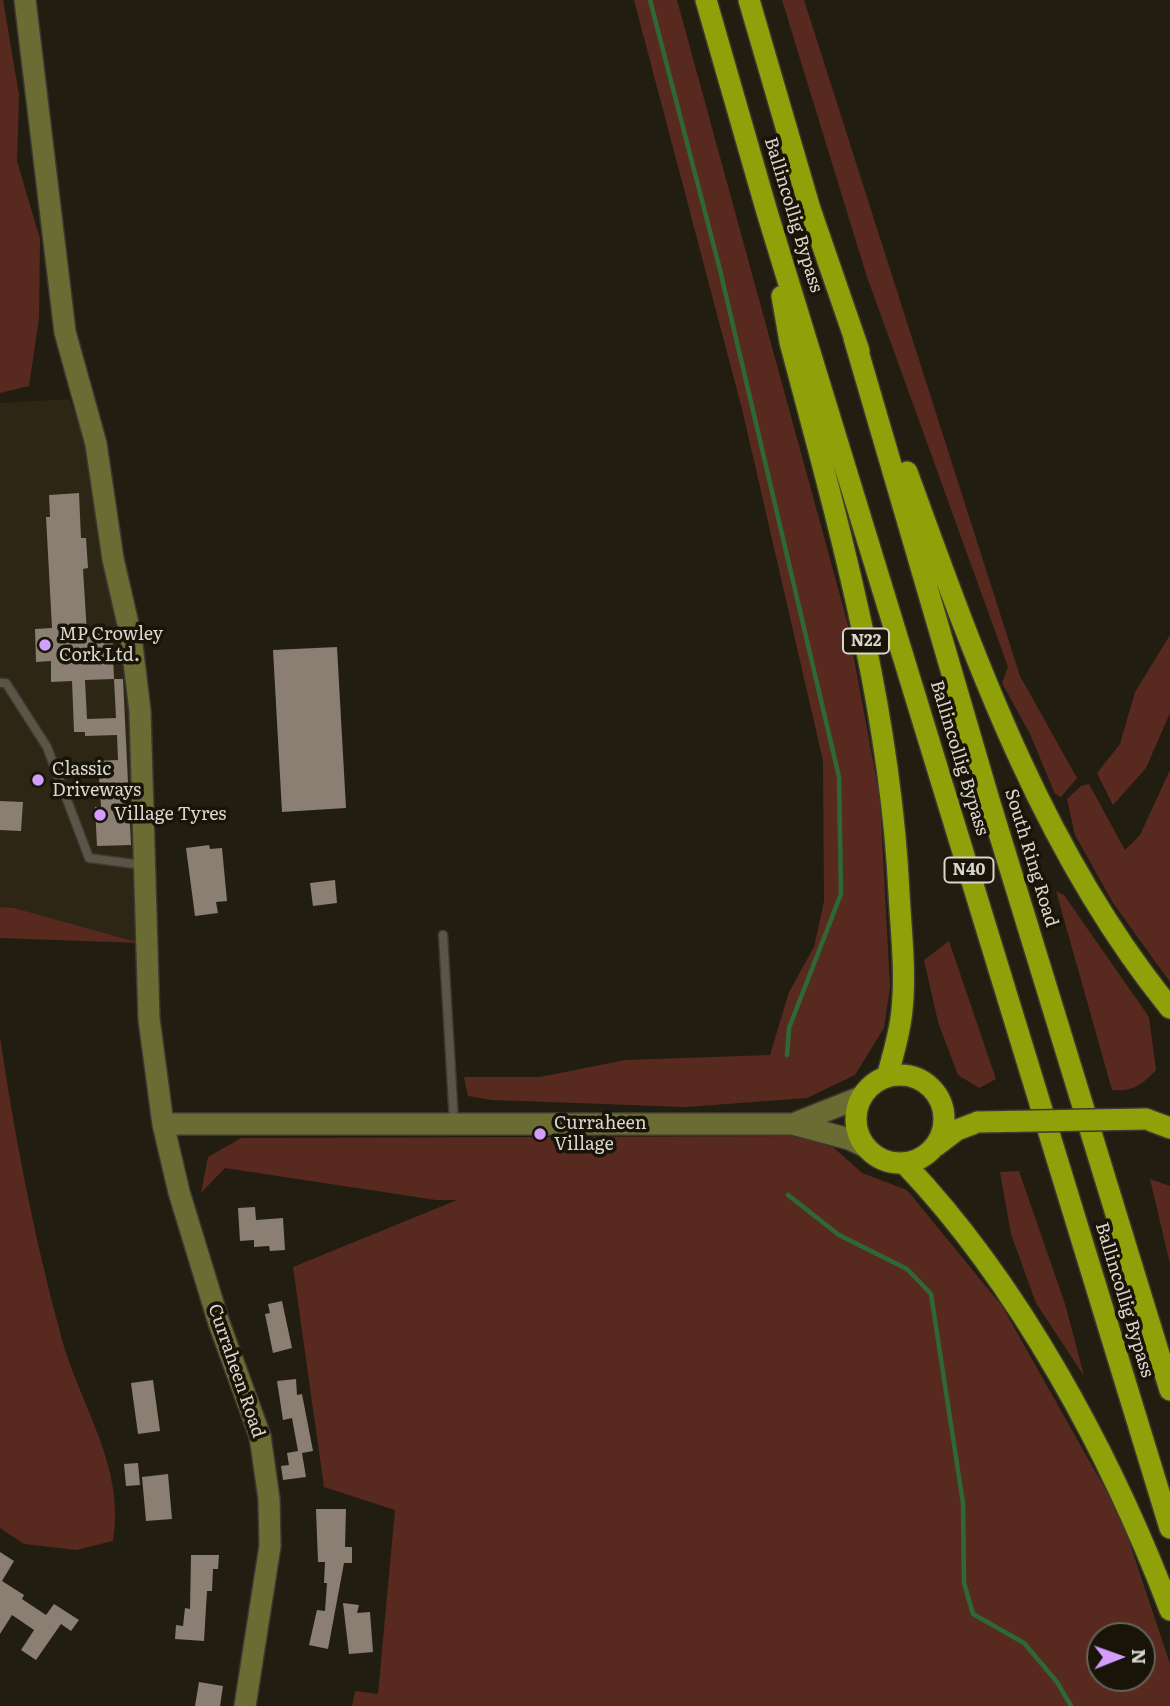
<!DOCTYPE html>
<style>
body{margin:0}
#map{position:relative;width:1170px;height:1706px;overflow:hidden;background:#221d11;font-family:Literata,serif}
canvas{display:block}
.north{position:absolute;left:1086px;top:1622px;width:70px;height:70px;box-sizing:border-box;background:#181408;border:2px solid #656257;border-radius:50%;rotate:89deg;font-size:19px;font-weight:700;line-height:28px;text-align:center;color:#d8d6ce}
.north::after{content:'';display:block;margin:auto;width:24px;height:32px;background:#d29dfd;clip-path:polygon(50% 0,100% 100%,50% 72%,0 100%)}
</style>
<div id="map">
<canvas width="1170" height="1706"></canvas>
<div class="north">N</div>
</div>
<script>
const context = document.querySelector('canvas').getContext('2d');
context.lineJoin = 'round';
function paint(path, color) {
  context.fillStyle = color;
  context.fill(path, 'evenodd');
}
function stroke(path, color, width, dash) {
  context.strokeStyle = color;
  context.lineWidth = width;
  context.lineCap = dash ? 'butt' : 'round';
  context.setLineDash(dash || []);
  context.stroke(path);
}
function drawText(font, color, halo, rows, align = 'center') {
  context.font = font + ' Literata,serif';
  context.lineWidth = 7;
  context.setLineDash([]);
  context.textBaseline = 'middle';
  context.strokeStyle = halo;
  context.fillStyle = color;
  for (const [text, x, y, turn = 0] of rows) {
    context.save();
    context.translate(x, y);
    context.rotate((+turn || 0) * Math.PI / 180);
    context.textAlign = isNaN(turn) ? turn : align;
    if (halo) context.strokeText(text, 0, 0);
    context.fillText(text, 0, 0);
    context.restore();
  }
}
paint(new Path2D(`
 M69,399l15,35 48,244 8,265 -140,-36v-504z`), '#2d2614');
paint(new Path2D(`
 M0,0h3l16,95 -2,66 23,78 -1,79 -10,68 -29,7z
 M634,0h43l170,621 33,178 10,188 -6,41 -29,47 -48,23 -121,9 -194,-7 -24,-4 -4,-19h76l85,-17 145,-5 19,-63 25,-45 10,-46 -1,-140 -80,-348z
 M782,0h22l216,676 57,102 -16,19 -6,-3 -25,-60 -28,-51 6,-16 -142,-393z
 M1170,635v78l-24,55 -33,37 -16,-32 23,-29 15,-52z
 M1170,770v212l-57,-79 -38,-68 -8,-36 14,-13 8,-2 36,66 15,-15z
 M1056,891l8,4 85,122 7,53c-13,14 -23,22 -44,20z
 M0,907l14,1 126,35 -140,-5z
 M949,941l47,138 -17,9 -21,-13 -20,-53 -14,-62z
 M0,1037c15,101 34,200 61,299 18,68 65,131 52,205l-37,9 -52,-6 -24,-16z
 M806,1136l27,11 29,26 45,17 95,116 119,211 49,147v42h-818l3,-15 23,3 17,-184 -71,-23 -31,-220 164,-67h-21l-211,-32 -24,25 7,-36 33,-19zM1100,1636h42v42h-42z
 M1019,1171l47,136 18,69 -48,-73 -25,-69 -11,-62z
 M1150,1179l20,7v78z`), '#58291f');
stroke(new Path2D(`
 M650,0l70,270 119,507 2,117 -52,134 -2,27
 M788,1195l51,40 68,34 24,25 32,209 1,80 9,31 51,29 33,39 14,24`), '#2e6835', 4.5);
paint(new Path2D(`
 M79,493l2,45h5l2,30 -5,1 4,65 25,-1 2,46h9l8,166 -34,1 -2,-39h6l-2,-29h-5l-1,-17 25,-1 -1,-25 -32,1v-4h-11l-2,-51 -21,1v-21l-15,1 -1,-33 17,-1 -6,-111h4l-1,-22zM114,679l2,39 -29,1 -2,-39z
 M337,647l9,161 -64,4 -9,-162z
 M0,801l23,1 -2,29 -21,-1z
 M209,845l1,4 12,-1 5,53 -11,1 2,11 -23,3 -9,-68z
 M335,880l2,23 -24,3 -3,-23z
 M255,1207l1,13 27,-2 2,32 -15,1 -1,-5 -15,1v-7l-14,1 -2,-33z
 M282,1301l10,47 -19,5 -8,-39 5,-1 -2,-9z
 M296,1379l1,16 5,-1 11,57 -11,2 4,24 -23,3 -2,-14 8,-1 -2,-12 11,-2 -6,-33 -9,2 -6,-39z
 M153,1380l7,51 -22,3 -7,-51z
 M138,1463l2,22 -14,1 -2,-22z
 M168,1474l4,45 -26,2 -4,-44z
 M316,1509h30l-1,38h7v16h-8l-16,86 -19,-4 8,-35 8,1 2,-28h-3l1,-21h-7z
 M0,1552l14,9 -12,20 22,14 -2,4 24,16 8,-11 25,16 -8,11 -10,-7 -25,36 -15,-10 13,-20 -22,-15 -12,19z
 M191,1555h28l-1,14h-5l-1,22h-5l-3,50 -29,-2 1,-14 7,1 2,-18 5,1z
 M343,1603l16,2 -2,8 13,-1 3,40 -24,2z
 M199,1682l24,4 -3,20h-25z`), '#8b7e73');
const lane = new Path2D(`
 M0,683h6l41,64 42,111 53,7
 M443,935l11,187`);
const secondary = new Path2D(`
 M25,0l40,332 31,112 17,115 18,78 9,74 9,308 14,105 16,68 40,131 41,113 9,63 1,47 -25,160
 M163,1124h630l56,15 17,8
 M793,1124l68,-27`);
const highway = new Path2D(`
 M706,0l61,212 403,1316
 M749,0l61,209 49,142
 M782,296l8,46c48,181 100,362 109,551 2,38 7,79 3,117 -2,23 -9,45 -15,67
 M854,338l135,462 181,590
 M907,472c68,187 136,380 263,536
 M856 1119a44 44 0 1 1 88 0a44 44 0 1 1-88 0Z
 M1146,1119l24,9
 M936,1146l21,-16 21,-8
 M905,1164c115,121 206,291 265,446`);
stroke(lane, '#3c3932', 11);
stroke(secondary, '#3c3932', 24);
stroke(highway, '#3c3932', 24);
stroke(lane, '#5a5547', 8);
stroke(secondary, '#6a6c34', 21);
stroke(highway, '#8ea108', 21);
const highwayBridge = new Path2D(`
 M978,1122l168,-3`);
stroke(highwayBridge, '#3c3932', 24, []);
stroke(highwayBridge, '#8ea108', 21);
for (const [x, y, r, color] of [
 [45,645,7,"#d29dfd"],
 [38,780,7,"#d29dfd"],
 [100,815,7,"#d29dfd"],
 [540,1134,7,"#d29dfd"]
]) {
  const dot = new Path2D();
  dot.arc(x, y, r, 0, 2 * Math.PI);
  context.fillStyle = color;
  context.fill(dot);
  stroke(dot, '#181408', 2.5);
}
for (const [x, y, w] of [
 [866,641,46],
 [969,870,49]
]) {
  const box = new Path2D();
  box.roundRect(x - w / 2, y - 12.5, w, 25, 5);
  context.fillStyle = '#181408';
  context.fill(box);
  stroke(box, '#d8d6ce', 2);
}
drawText('bold 16px', '#d8d6ce', null, [
 ["N22",866,641],
 ["N40",969,870]
]);
drawText('18px', '#d8d6ce', '#181408', [
 ["Ballincollig Bypass",793,215,73],
 ["Ballincollig Bypass",959,758,73],
 ["South Ring Road",1031,858,73],
 ["Ballincollig Bypass",1124,1300,73],
 ["Curraheen Road",236,1371,71]
]);
drawText('18px', '#d8d6ce', '#181408', [
 ["MP Crowley",59,635],
 ["Cork Ltd.",59,656],
 ["Classic",52,770],
 ["Driveways",52,791],
 ["Village Tyres",114,815],
 ["Curraheen",554,1124],
 ["Village",554,1145]
], 'left');
</script>
